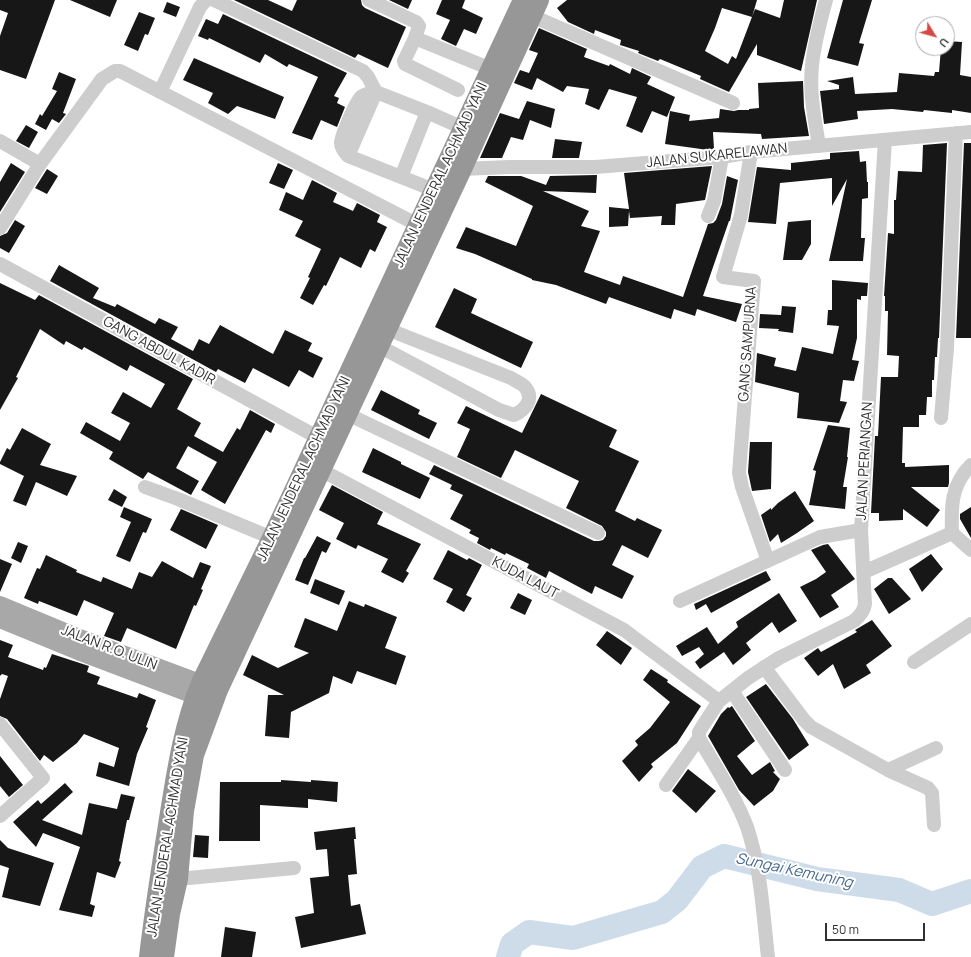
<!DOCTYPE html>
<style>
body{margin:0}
#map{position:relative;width:971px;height:957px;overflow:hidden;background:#fff;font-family:Manrope,sans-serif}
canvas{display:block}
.north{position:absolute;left:915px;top:16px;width:40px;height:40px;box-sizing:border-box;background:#fff;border:1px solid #acacac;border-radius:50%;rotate:127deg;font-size:11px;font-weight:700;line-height:16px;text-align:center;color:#303030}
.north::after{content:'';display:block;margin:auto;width:14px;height:18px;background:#d54945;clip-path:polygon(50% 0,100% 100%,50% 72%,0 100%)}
.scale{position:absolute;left:825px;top:923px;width:100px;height:18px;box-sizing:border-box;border:2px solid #303030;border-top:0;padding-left:5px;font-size:12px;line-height:14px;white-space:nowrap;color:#303030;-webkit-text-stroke:3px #fff;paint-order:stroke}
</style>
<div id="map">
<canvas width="971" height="957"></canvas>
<div class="north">U</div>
<div class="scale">50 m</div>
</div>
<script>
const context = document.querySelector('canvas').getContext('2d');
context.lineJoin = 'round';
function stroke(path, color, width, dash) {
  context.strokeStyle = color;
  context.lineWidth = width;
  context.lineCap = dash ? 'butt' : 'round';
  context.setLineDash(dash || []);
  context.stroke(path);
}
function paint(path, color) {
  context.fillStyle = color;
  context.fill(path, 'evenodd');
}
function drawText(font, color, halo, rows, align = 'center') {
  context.font = font + ' Manrope,sans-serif';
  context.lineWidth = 4;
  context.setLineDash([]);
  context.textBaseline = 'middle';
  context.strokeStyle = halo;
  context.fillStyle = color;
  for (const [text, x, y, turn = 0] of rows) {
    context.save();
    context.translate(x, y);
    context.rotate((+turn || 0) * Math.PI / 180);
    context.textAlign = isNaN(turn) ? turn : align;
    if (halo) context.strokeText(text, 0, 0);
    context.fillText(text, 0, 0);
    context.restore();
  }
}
stroke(new Path2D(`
 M508,957l4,-13 17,-12 44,6 89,-26 15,-12 25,-33 22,-11 93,23 82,11 33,14 39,-13`), '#cedce9', 24);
paint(new Path2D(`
 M0,0h55l-29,79 -26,-9v-34l8,-23 -8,-3z
 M70,0h47l-7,17z
 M234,0h34l24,11 5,-11h64l1,5 3,3 41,19 -18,41 -30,-14 -3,4z
 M389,0h23l-4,9z
 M442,0h23l-3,8 21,10 -7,16 -12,-5 -8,17 -15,-7 9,-19 -14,-6z
 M567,0h190l-5,17 -30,-9 -7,20 -10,23 23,13 4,-8 4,3 19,-50 25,9 4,-18h33l-16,71 -44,-16v-11l-28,48 -29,-13 1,-3 -41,-17 -2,2 -20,-8 1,-2 -19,-6 1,-5 -26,-10 -1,4 -26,-12 -11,-14z
 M843,0h29l-13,43 5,1 -6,22 -31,-8z
 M167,2l13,5 -4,10 -13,-5z
 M139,12l16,6 -7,17 -3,-1 -7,17 -14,-6z
 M223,14l124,59 -13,23 5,2 -2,5 8,4 -8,20 -16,-7 -9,20 -20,-7 26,-56 -29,-13 -2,3 -22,-13 -5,9 -51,-25 -1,2 -10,-4 8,-17 12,5z
 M539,28l48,21 -3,8 25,9 1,-2 20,10 2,-6 19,9 -4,7 28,13 -8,20 -15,-6 -10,22 -16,-7 11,-29 -28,-8 -10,21 -14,-6 4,-15 -22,-3 -4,6 -26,-14 -5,12 -18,-7 6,-13 9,3 9,-20 -9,-3z
 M947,41l15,1 -2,33 11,2v36l-19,-3v3l-28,-3 -1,2 -31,-3 -35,2 1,8 -34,5 -4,-33 19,-2v-4l-12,-4 26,-4 2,17 42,-2 2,-19 35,3 1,-4h4l2,-24h6z
 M194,58l90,39 -9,22 -38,-13 -9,8 -20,-11 5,-10 -30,-13z
 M59,72l17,7 -13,34 3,1 -7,9 -7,-4 -6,11 -11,-6 5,-10 2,2 15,-25 -5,-2z
 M803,81l1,26 5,29 -47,3 -1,-5 -48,-2 1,17 -6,1 -43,-6 5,-33 20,4 -1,6 30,-3 1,-9 14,2 4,-1h11v-1l10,-1 -1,-25z
 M527,101l28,8 -4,19 -21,-8 -7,20 -12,-3 -9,21h-22l20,-45 19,6z
 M26,125l12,7 -9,16 -13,-7z
 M555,139l27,3 -3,16h-27z
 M947,143l-8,195h-1l-1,19h-2l-1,23h-2v17h-5l-1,18h-7v12h-16l-1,36h3v4l44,-2v18l-1,4h-37l29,23 -13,17 -24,-18v11l-24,1v-8h-8l4,-77h3l3,-59h17l1,-21 -12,-1 1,-44h-3v-15h-1l4,-63 6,1v-34h2l2,-29 24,1 1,-27z
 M964,143h7v195h-15z
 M859,151l1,11 6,-1 1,21h1v16l-6,1 -1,39h4l-2,23h-34l18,-82 -15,27v-28l-52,5 -4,41 -28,-2 9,-55 34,3v-7l39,-4v-6z
 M11,163l14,9 -25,40v-30z
 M278,163l15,7 -9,19 -15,-6z
 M712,166l-7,34 -29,4 -1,21h-14l1,-9 -32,2 -1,-7 -1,15 -19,1v-20l20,2 -5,-36z
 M47,169l11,7 -11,18 -12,-6z
 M597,175l-1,18 -53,-2 46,20 -8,15 19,5 -16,41 36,13 3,-9 60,21 25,-73 5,-1 3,-3 6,-16 5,-28 11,4 -8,41h-1l-26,75 39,8 -6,18 -39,-13 -2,7 -21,-7 -3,10 -62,-22 -3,7 -50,-19 -24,-5v-1l-57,-25 -19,-6 10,-21 50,19 17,-40 -48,-24 3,-6h33l25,9 4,-9z
 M312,180l25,13 -4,9 20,9 4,-8 23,12 -3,7 10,5 -12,25 -5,-3 -9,19 -21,-11 -14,29 -2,-1 -11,20 -13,-7 10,-20 -2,-1 13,-28 -26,-13 8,-15 -24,-11 7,-18 17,8z
 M15,220l10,6 -16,27 -9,-5v-12l7,-3z
 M811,220v24l-9,16h-19l5,-38z
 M59,265l40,23 -6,10 22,9 2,-3 38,20 4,-6 19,9 -7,12 22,12 6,-12 10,5 11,-19 53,29 12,-24 27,13 -4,8 15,7 -10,20 -14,-8 -10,17 -36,-19 -8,15 -27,-14 -2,3 -166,-91z
 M832,280l36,3 -1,13h-6v4l-4,-1v39l-5,22 7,1 -5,20 -11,-1 -3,21 7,1 -8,21 -42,-5 2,-25 -44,-11 2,-29 19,5 -2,8 22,5 6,-24 31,7 6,-28 -12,-1 1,-15h4z
 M0,283l35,17 4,-5 154,84 -16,30 24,14 -7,13 29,16 14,-24 3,2 10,-20 25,14 -4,9 -5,-3 -41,74 -24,-14 16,-28 -29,-16 -12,22 23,13 -8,14 -43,-23 -5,7 -34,-20 4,-7 -33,-19 6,-11 34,19 10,-18 -19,-10 12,-21 28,16 14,-24 -35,-19 -3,6 -43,-24 -2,3 -16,-9 -2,4 -24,-16 -24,48 2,1 -18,32z
 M454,288l23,11 -6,14 62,29 -12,26 -86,-41z
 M782,306l14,1 -3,26 -15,-2 1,-2 -20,-1 1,-14 21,1z
 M381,390l39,20 -2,4 19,9 -8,16 -58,-29z
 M541,394l76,36 -8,17 30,14 -24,50 20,10 2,-3 25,12 -14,28 -26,-13 -10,20 22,11 -12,23 -27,-13 -3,8 -43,-23 -3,7 -19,-10 2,-4 -23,-11 -1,2 -14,-7 -1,2 -13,-7 2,-5 -10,-5 2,-3 -21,-11 13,-24 -13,-6 2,-4 -23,-11 5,-9 160,76h5l4,-1 3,-4v-4l-4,-6 -36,-18 13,-27 -64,-31 -14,28 -44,-21 13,-28 -13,-6 9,-17 56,27z
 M828,425l22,3 -3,29h1l-5,30h4l-2,22 -36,-4 7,-34 -3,-1z
 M22,428l29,16 -11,21 37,11 -10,20 -31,-14 -10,24 -13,-5 11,-25 -24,-12v-2l7,-14 3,2z
 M750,442h22l-1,47 -19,2 -4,-19z
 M373,448l28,14v2l29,14 -10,21 -58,-27z
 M332,485l51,27 -6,12 44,20 -15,27 3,2 -6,10 -22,-11 7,-13 -30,-14 -2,4 -20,-10 8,-16 -25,-13z
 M114,489l13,8 -5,10 -14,-7z
 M795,491l19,30 -17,12 -16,10 -3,-9 -8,8 -9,-27 10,-7v2l7,-7z
 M124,507l28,12 -6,14 -3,-1 -13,30 -14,-6 15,-34 -11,-5z
 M971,507v31l-11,-19v-5z
 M181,509l37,16 -12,24 -36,-19z
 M317,536l14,7 -5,10 -4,-2 -14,34 -13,-5 9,-22h1z
 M18,542l10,4 -7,17 -10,-5z
 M828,544l27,35 -24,16 8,12 -19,11 -20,-31 16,-8 10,-7 -15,-22 12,-5z
 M448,550l19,10 2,-2 13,7 -16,30 6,3 -8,14 -18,-10 7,-13 -20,-10z
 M931,554l12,15 -21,23 -13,-23z
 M46,555l31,15 -1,2 25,10 2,-5 29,12 7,-17 13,5 10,-16 31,17 7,-16 11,4 -10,23 2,1 -7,16 -2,-1 -18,44 -49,-21 -6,14 -17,-6 10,-23 -30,-13 -7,16 -38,-15 -1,3 -14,-6 13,-30 3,1z
 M0,559l12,5 -12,28z
 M766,571l5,9 -60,33 -5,-9 -10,6 -2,-6z
 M888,578h4l19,21 -22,15 -15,-25z
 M315,579l30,12 -6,14 -29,-12z
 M518,593l14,7 -7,15 -15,-7z
 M779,593l18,28 -18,12 -7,-11 -26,21 5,7 -18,15 -9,-13 -24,17 -5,-7 9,-8 -5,-7 -17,9 -6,-10 31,-19 11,17 20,-17 -2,-5z
 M349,601l15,6 1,-3 32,13 -12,31 21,8 -10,29 -39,-14 -5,13 -19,-8 -4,17 -38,19 -2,26 -24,-2 3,-41h16l-41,-20 9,-20 26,13 31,-15 -15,-6 11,-29 32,13z
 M872,620l20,26 -26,19 5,8 -27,16 -11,-25 -15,12 -14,-18 14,-10 3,4 36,-20 -2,-2z
 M607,631l25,17 -11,17 -25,-20z
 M0,640l13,5 -5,12 35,13 1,-3 2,1 6,-14 37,12 -2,6 13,5 -3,7 40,14 2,-5 17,7 -10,27 2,1 -11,26 -8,32 -33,-10 3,-14 15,5 5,-19 -35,-14 -7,9 -24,19 -9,-7 -4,6 -33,-42 -7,-3v-17l8,-23 -6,-2 -2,2z
 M651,669l17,11 -1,2 34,24 -24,37 -26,21 2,3 -14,15 -17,-21 16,-16 -3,-4 15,-13 20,-26 -27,-22z
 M766,684l27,35 16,26 -20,15 -43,-63z
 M732,706l23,35 -18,15 15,19 18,-13 5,9 -2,1 7,7 -7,12 -19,15 -15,-16 -31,-54 13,-22 7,-7 1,1z
 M0,756l23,29 -14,12 -9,-11z
 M688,769l28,22 -20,22 -24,-22z
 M281,780l30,2v-2l27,2 -1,20 -29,-3v9l-48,-3v36h-41l1,-59h61z
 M65,783l8,9 -31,28 40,15 7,-32 28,6 4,-15 14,3 -6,23h-2l-8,41 2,1 -6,16 -18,-6 -7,32 5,2 -3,11 -33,-7 21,-63 -37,-14 -7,14 -23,-25 25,-22 3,4z
 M355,827l1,12h-2l3,35 -9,1 3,31 9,-2 6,30 -65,14 -6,-31 19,-4 -4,-35 19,-2 -2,-27 -11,1 -2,-18z
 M195,835l14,1 -1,22 -15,-1z
 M0,840l8,8 46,15 -14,43 -38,-9 7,-29 -9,-3z
 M225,927l31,5 -4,25h-31z`), '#171717');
stroke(new Path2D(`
 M214,0l149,71 5,6 8,15c-6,1 -10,1 -15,5 -5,5 -20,39 -20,46 0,6 4,9 7,13
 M369,0l47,22 3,4 -4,12 76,31
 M532,16l201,87
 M415,38l-11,23 1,3 53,26
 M160,92l40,-85 6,-7
 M0,141l40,23 62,-85 13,-8h5l298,154
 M819,146c-4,-26 -10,-53 -7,-80 2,-22 8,-44 14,-66
 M751,152l-10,63 -18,62 31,4 -15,192 3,14 26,74
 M462,169l47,-2h86l127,-10 29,-5 220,-20
 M401,177l26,-65
 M434,190l-86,-34 28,-64 51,20 36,16
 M708,216l6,-15 8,-44
 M0,228l40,-64
 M0,264l319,174
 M379,346l120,64 15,5c11,-5 21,-16 11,-28 -3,-4 -10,-6 -14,-9l-124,-49
 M347,414l251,119
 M941,418l6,-70 9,-215
 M321,470l303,160 95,71
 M145,487l33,12 94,39
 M952,533l19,17
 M864,572l88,-39c-1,-27 -1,-48 19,-68
 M680,601l140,-64 41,-7
 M914,662l57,-38
 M764,667l40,53 7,7 77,43 40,18 4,5 2,32
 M732,691l53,79
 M0,724l43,54 -43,38
 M888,770l48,-22
 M666,785l33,-47
 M178,879l116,-11
 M768,957c-5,-43 -7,-89 -21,-130 -11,-30 -32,-61 -48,-89v-6l3,-5 17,-26 29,-23 31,-20 75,-37c6,-5 10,-10 11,-17l-4,-74 24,-390`), '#cdcdcd', 14);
stroke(new Path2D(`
 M0,605l82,34 131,49
 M0,619l78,32 132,50`), '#a8a8a8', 18);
stroke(new Path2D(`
 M149,957c5,-44 12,-88 19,-132 8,-49 14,-96 33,-142l71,-145 251,-538
 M164,957l6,-43 8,-35 6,-68 10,-56 24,-65 244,-521 77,-169`), '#979797', 20);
drawText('14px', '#303030', '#fff', [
 ["JALAN SUKARELAWAN",717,156,-6],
 ["JALAN JENDERAL ACHMAD YANI",441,175,-65],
 ["GANG SAMPURNA",748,344,-86],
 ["GANG ABDUL KADIR",159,351,29],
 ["JALAN PERIANGAN",865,461,-87],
 ["JALAN JENDERAL ACHMAD YANI",304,469,-65],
 ["KUDA LAUT",525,578,28],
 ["JALAN R.O. ULIN",109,648,21],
 ["JALAN JENDERAL ACHMAD YANI",168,837,-81]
]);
drawText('italic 15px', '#45698b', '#fff', [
 ["Sungai Kemuning",794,871,12]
]);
</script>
